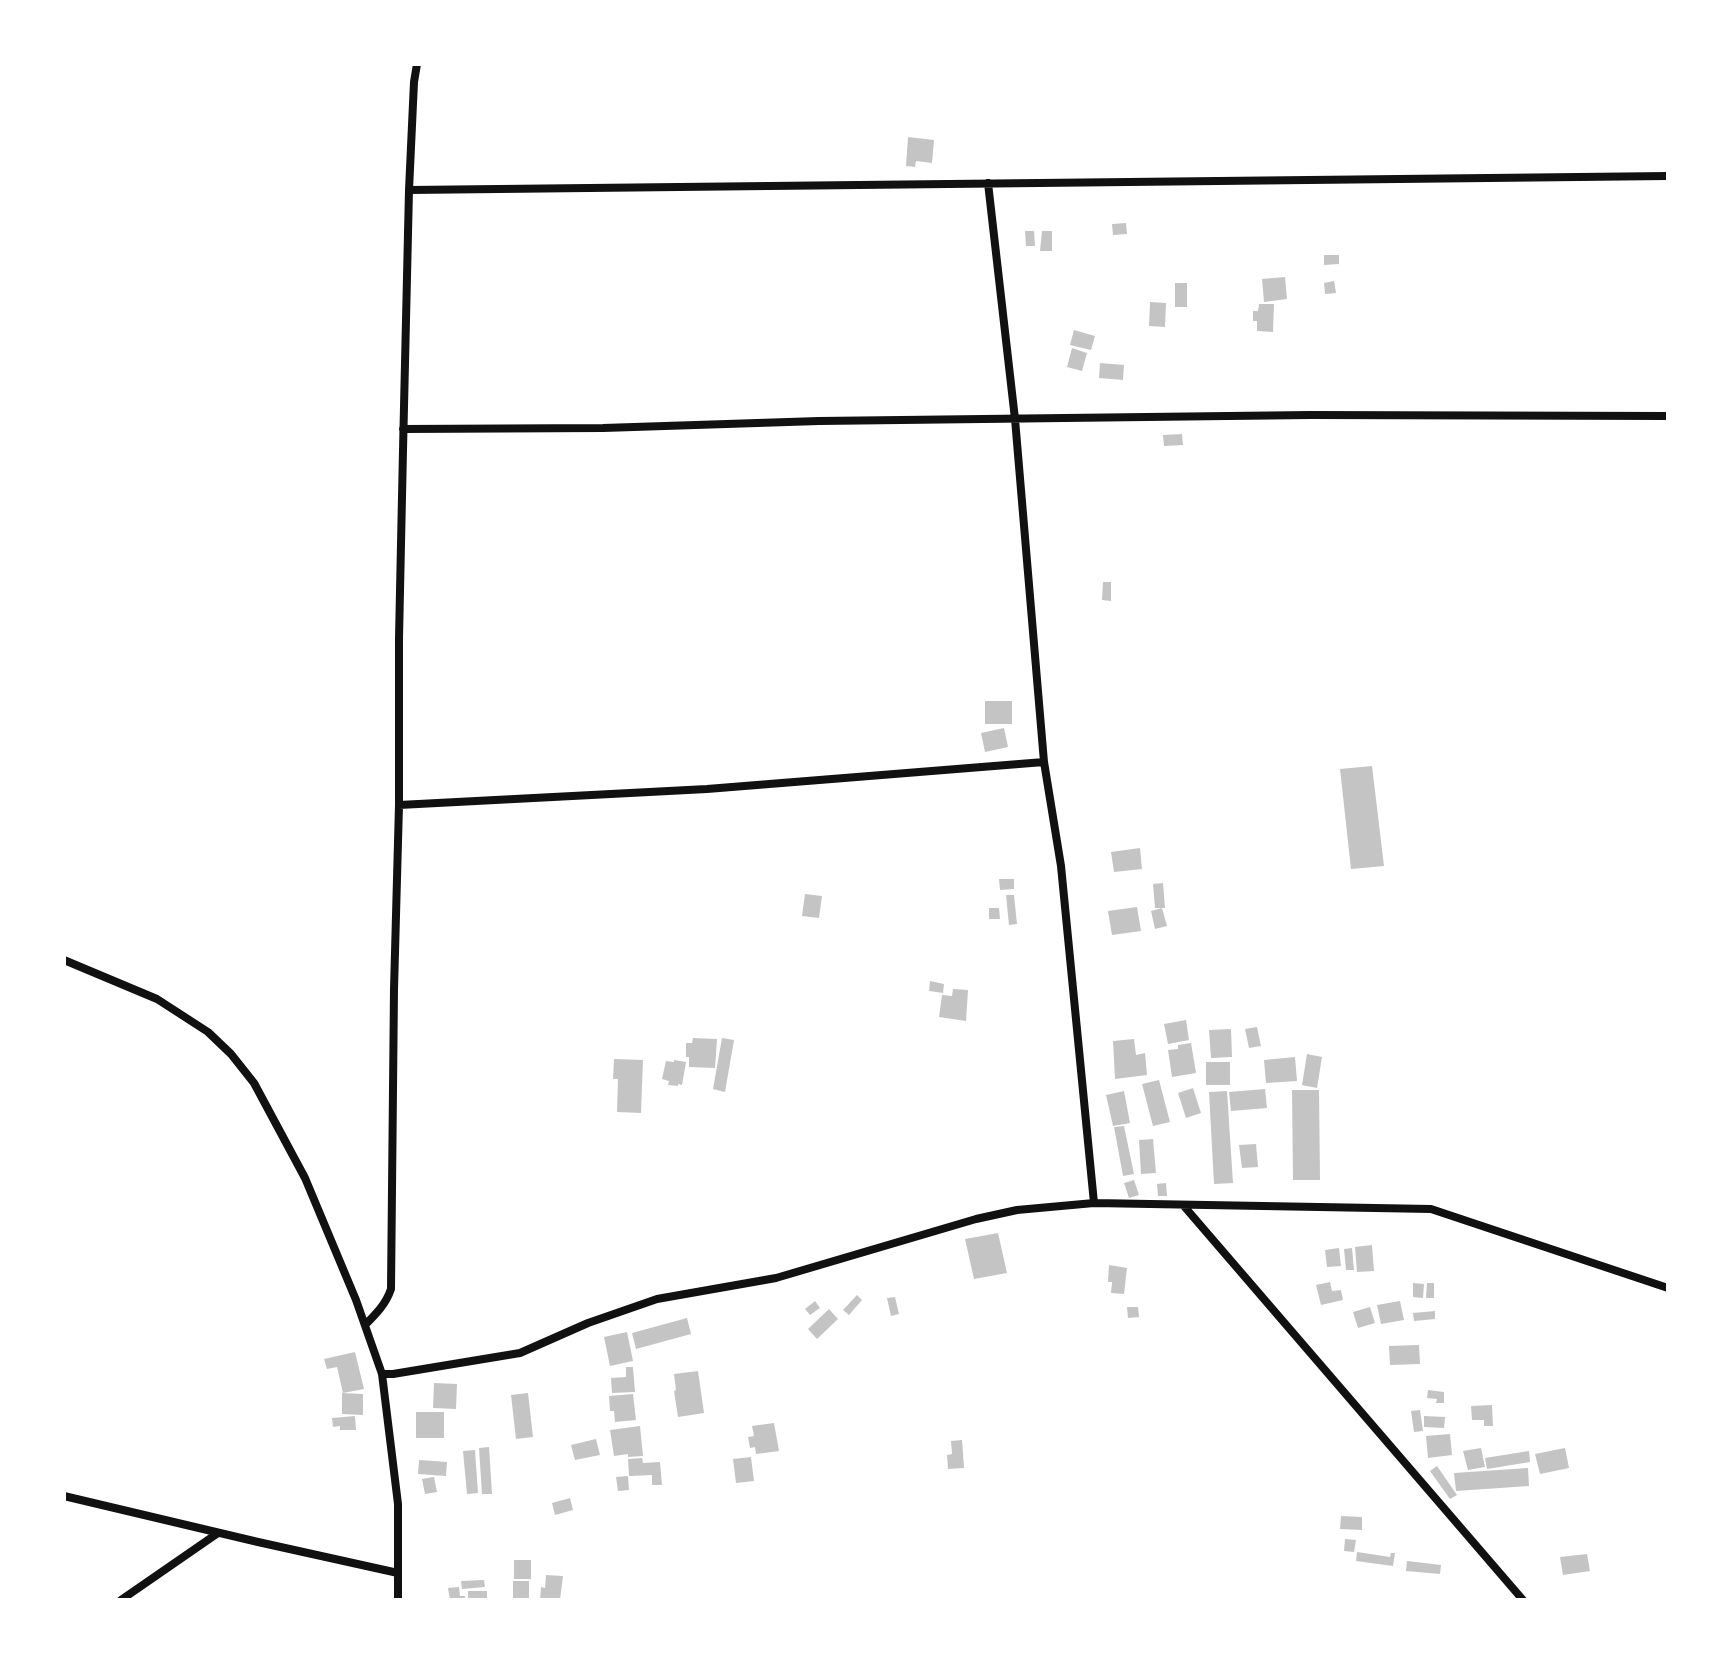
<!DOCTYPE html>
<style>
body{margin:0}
#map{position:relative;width:1732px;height:1664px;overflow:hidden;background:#fff;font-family:"Noto Sans",sans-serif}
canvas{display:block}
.frame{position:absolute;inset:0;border:66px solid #fff;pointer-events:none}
</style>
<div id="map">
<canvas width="1732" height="1664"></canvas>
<div class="frame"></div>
</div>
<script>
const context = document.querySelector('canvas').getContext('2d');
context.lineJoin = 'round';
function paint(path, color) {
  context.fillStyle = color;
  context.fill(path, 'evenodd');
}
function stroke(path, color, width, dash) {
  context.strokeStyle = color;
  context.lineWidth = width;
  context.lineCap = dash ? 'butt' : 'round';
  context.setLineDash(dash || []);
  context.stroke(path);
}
paint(new Path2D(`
 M908,137l26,3 -2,23 -16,-2 -1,6 -9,-1z
 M1126,223l1,11 -14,1 -1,-11z
 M1025,231h9l1,15h-9z
 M1042,231h10v20h-12z
 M1324,255h15v9l-15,1z
 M1285,277l2,22 -23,3 -2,-23z
 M1334,281l2,12 -11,1 -1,-11z
 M1175,283h12v24h-12z
 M1150,302l16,1 -1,24 -16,-1z
 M1259,304h15l-1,28 -16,-1v-10h-4v-10h5z
 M1074,330l21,6 -4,14 -21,-5z
 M1072,348l15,5 -5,18 -15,-4z
 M1100,363l24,2 -1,15 -24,-2z
 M1182,434l1,11 -19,1 -1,-11z
 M1103,582h8v19l-9,-1z
 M985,701h27v23h-27z
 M1004,728l4,19 -23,5 -4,-19z
 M1372,766l12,100 -33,3 -11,-100z
 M1140,848l2,21 -28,3 -3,-20z
 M999,879h15v10l-14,1z
 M1163,883l2,25h-10l-2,-24z
 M805,894l17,2 -3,22 -17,-2z
 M1006,895h8l3,29 -8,1z
 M1137,907l4,24 -29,4 -4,-24z
 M989,908h10l1,11h-11z
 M1162,908l5,18 -12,3 -4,-18z
 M930,981l14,3 -1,9 -14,-2z
 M953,989l15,1 -2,31 -27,-4 3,-22 10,1z
 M1186,1020l3,20 -21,4 -4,-20z
 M1257,1027l4,19 -12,2 -4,-19z
 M1231,1029l1,28 -21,1 -2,-28z
 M693,1038l24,1 -2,29 -26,-1v-10h-3v-14h6z
 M722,1038l12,2 -9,52 -12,-3z
 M1134,1039l2,16 9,-2 2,22 -32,4 -2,-38z
 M1191,1043l5,30 -24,4 -4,-27 10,-1v-4z
 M1307,1054l15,3 -5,31 -15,-3z
 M1295,1057l2,24 -31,2 -2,-23z
 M614,1059l29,1 -2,53 -24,-1 1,-33h-5z
 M674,1060l12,2 -4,23 -4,-1v2l-10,-1 1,-4 -7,-2 4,-18 8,1z
 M1206,1062h24v23h-24z
 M1159,1080l11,42 -17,4 -11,-42z
 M1193,1088l8,25 -15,5 -8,-25z
 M1265,1089l2,19 -36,3 -2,-19z
 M1292,1090h27l1,90h-27z
 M1124,1091l6,32 -17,3 -7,-31z
 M1227,1091l6,92 -19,1 -5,-92z
 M1124,1126l10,48 -11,2 -9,-49z
 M1153,1139l3,34 -15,1 -2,-34z
 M1256,1144l2,23 -16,1 -3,-23z
 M1134,1180l5,15 -10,3 -5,-15z
 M1166,1183l1,13h-9l-1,-12z
 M998,1233l9,40 -33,6 -9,-40z
 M1372,1245l2,26 -17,1 -2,-25z
 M1339,1248l2,18 -14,1 -2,-17z
 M1352,1248l2,22h-8l-2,-21z
 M1109,1265l18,3 -3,26 -13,-1 1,-11h-4z
 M1330,1282l2,9 9,-1 2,10 -22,5 -5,-20z
 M1413,1283l11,1 -1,14 -10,-1z
 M1427,1283h7v15h-8z
 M857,1295l5,5 -13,15 -6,-5z
 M895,1297l4,17 -8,2 -4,-18z
 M815,1301l5,7 -10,7 -5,-6z
 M1400,1301l4,19 -23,4 -4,-19z
 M1127,1307h11l1,10 -11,1z
 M1370,1307l5,16 -17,5 -5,-16z
 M829,1309l9,10 -21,20 -9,-10z
 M1435,1311v8l-21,2 -1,-8z
 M687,1318l4,16 -55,15 -4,-16z
 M627,1332l6,29 -23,5 -6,-29z
 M1419,1345l1,19 -30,1 -1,-19z
 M355,1352l9,37 -21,4 -6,-26 -10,2 -3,-10z
 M626,1367h7l2,25 -23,1 -1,-15 15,-1z
 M698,1371l6,42 -26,4 -4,-26 2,-1 -2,-16z
 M434,1383l23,1 -1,25 -23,-1z
 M1428,1390l16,2v11h-8l1,-4 -10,-1z
 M342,1393l21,1v21l-21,-1z
 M528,1393l5,44 -17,2 -5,-44z
 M633,1394l3,26 -21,2 -1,-11h-4l-1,-15z
 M1492,1405l1,21h-9v-6h-12l-1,-14z
 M1420,1410l3,21 -9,1 -3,-21z
 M416,1412h28v26h-28z
 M355,1416l1,14h-16v-4l-7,1 -1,-9z
 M1424,1416l21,1 -1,11 -20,-1z
 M774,1423l5,28 -23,3 -1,-7 -5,1 -2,-11 6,-1 -2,-10z
 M640,1426l3,30 -15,1v-3l-14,2 -4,-26z
 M1450,1434l2,21 -24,3 -2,-22z
 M596,1439l4,16 -25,5 -4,-15z
 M962,1440l2,28 -16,1 -1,-14 5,-1 -1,-13z
 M489,1447l3,47h-10l-3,-46z
 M1481,1448l4,19 -17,3 -5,-19z
 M1565,1448l4,20 -29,6 -5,-20z
 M475,1450l3,43 -11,1 -4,-43z
 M1529,1451l1,11 -43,7 -2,-11z
 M751,1457l3,24 -18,2 -3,-24z
 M642,1458l1,5 17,-1 2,23h-10v-10l-23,1 -1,-17z
 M419,1460l28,2 -1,14 -28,-2z
 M1437,1466l20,29 -7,4 -20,-28z
 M1528,1468l1,18 -73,5 -2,-18z
 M628,1476l1,14 -11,1 -2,-14z
 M434,1477l3,15 -12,2 -3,-15z
 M570,1498l3,12 -18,5 -3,-12z
 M1341,1516l21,1v13l-22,-1z
 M1345,1539l11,1 -2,12 -10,-1z
 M1357,1552l33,5 1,-4h4l-2,13 -37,-5z
 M1587,1554l3,17 -27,4 -3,-18z
 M514,1560h17v19h-17z
 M1407,1561l34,4 -1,9 -34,-3z
 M546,1575l17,1 -3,24h-20l1,-13 4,1z
 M484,1580l1,7 -23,2 -1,-8z
 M513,1581h16v18l-16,1z
 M459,1587l1,9h5v4h-15l-2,-12z
 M468,1591h19v9h-19z`), '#c4c4c4');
stroke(new Path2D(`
 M988,183l27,236 29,343 17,104 33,337
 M409,190l1259,-14
 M403,429l200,-1 216,-7 491,-6 358,1
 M399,805l308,-16 337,-27
 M64,960l93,39 51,33 23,22 23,29 51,95 51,122 26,74 16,130v96
 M1183,1205l340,395
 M365,1325c11,-11 21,-21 26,-36l3,-300 5,-184v-167l4,-188 6,-260 5,-108 3,-18
 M382,1374h11l127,-21 68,-30 69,-24 119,-21 200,-59 41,-9 77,-7 337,6 237,79
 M64,1496l194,46 140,31
 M121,1600l97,-67`), '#111', 8);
</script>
